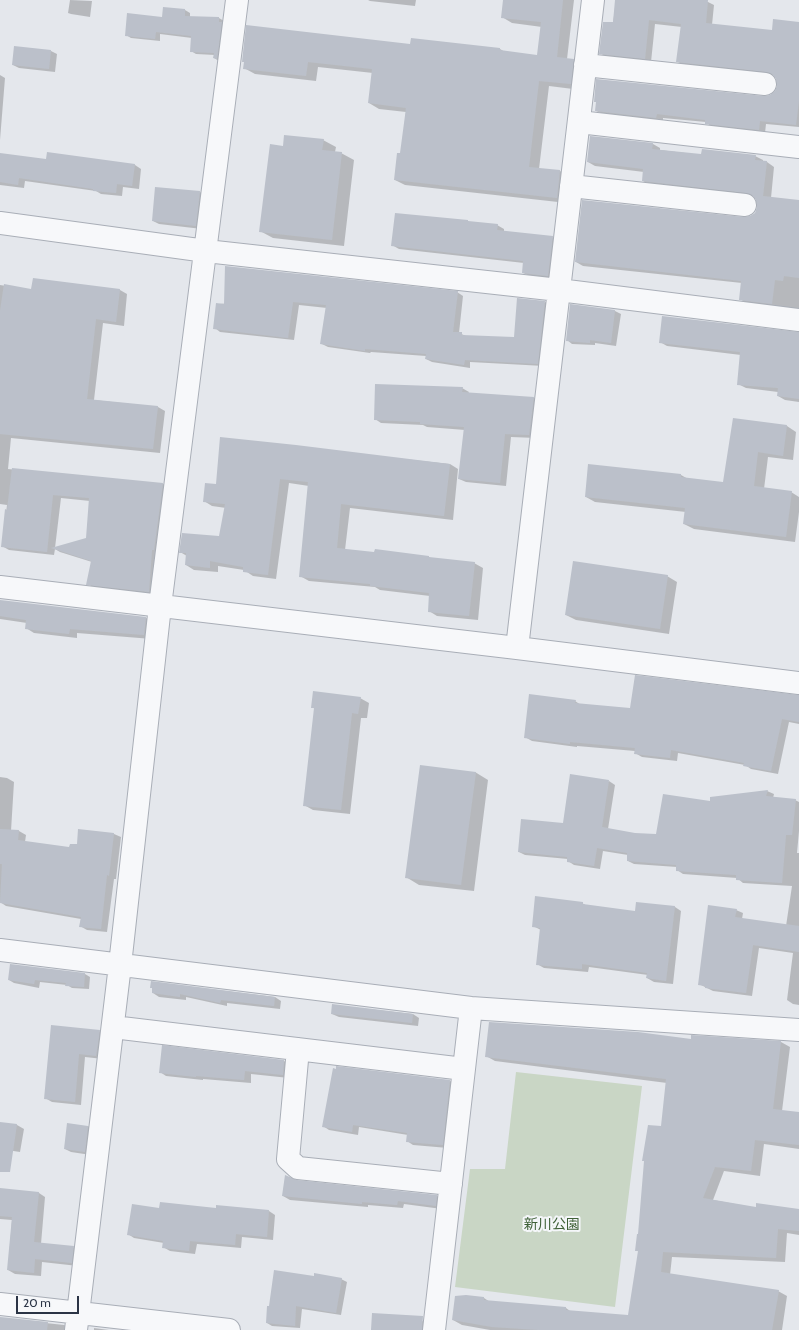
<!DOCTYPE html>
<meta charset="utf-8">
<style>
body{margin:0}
#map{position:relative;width:799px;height:1330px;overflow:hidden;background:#e4e7ec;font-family:Cabin,sans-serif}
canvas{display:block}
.scale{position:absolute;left:16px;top:1296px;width:63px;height:18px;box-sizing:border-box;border:2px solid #2b3445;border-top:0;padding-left:5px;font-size:12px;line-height:14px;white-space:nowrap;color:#2b3445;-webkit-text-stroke:3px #f4f6f9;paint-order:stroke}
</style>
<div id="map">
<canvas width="799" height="1330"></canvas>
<div class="scale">20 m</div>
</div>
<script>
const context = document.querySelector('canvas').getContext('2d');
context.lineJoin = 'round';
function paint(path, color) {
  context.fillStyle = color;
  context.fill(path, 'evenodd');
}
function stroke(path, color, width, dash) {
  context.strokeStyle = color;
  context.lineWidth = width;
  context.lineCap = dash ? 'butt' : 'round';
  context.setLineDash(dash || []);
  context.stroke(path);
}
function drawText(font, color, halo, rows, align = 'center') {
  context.font = font + ' Cabin,"Noto Sans JP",sans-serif';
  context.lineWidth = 4;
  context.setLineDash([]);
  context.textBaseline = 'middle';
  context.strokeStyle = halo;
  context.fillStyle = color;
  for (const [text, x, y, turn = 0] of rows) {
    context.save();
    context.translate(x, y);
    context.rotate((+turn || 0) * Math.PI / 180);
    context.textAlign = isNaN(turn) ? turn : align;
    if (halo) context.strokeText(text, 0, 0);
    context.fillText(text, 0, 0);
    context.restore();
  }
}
paint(new Path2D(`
 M516,1072l126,14 -27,221 -160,-20 15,-118h35z`), '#c9d6c5');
paint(new Path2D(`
 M70,0l22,1 -2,16 -19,-3 -3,-1z
 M368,0h48l-1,6 -45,-5z
 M504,0h70l-7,59 6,1 10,5 -2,25 -32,-4 -10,83 21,2 10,6 -3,26 -162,-18 -10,-5 6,-26 5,-42 -27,-3 -10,-6 4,-30 -55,-6 -2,14 -61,-7 -11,-6 167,-23 89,4 5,3 33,4 4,-29 -30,-4 -10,-6z
 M616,0h77l15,2 6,3 -2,20 61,6 26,-8v104l-33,-3 -1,9 -53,-6 -6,-5 -43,-4v3l-60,-7 -7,-3 168,-14 7,-1 5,-4 2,-6 -1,-8 -3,-3 -90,-10 -6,-3 4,-35 -27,-3 -4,38 -44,-5 -7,-4 13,-30z
 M185,10l5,3v4l29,1 5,3 -5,40 -5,-3 1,-3 -19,-1 -5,-3 1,-13 -32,-4v7l-29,-3 -5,-3 37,-17z
 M51,51l6,3 -2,18 -36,-4 -6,-3z
 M0,75l5,3 -5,62z
 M323,140l13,7 -1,5 6,1 13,7 -10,86 -71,-8 -13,-7 24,-84z
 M653,144l7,4v2l42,5 53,1 8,4v2h4l7,5 -3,31 28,3v109l-51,-6 -8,-5 2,-16 -159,-17 -7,-4 175,-45 5,-4 2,-6 -3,-11 -105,-11 -7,-4 1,-9 -49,-6 -7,-4z
 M48,153l87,12 6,4 -2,20 -16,-2 -1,9 -21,-2 -5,-3 -71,-10 -1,7 -24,-3v-31l47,6z
 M200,192l6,4 -4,33 -43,-5 -6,-3z
 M468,221l3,2 26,2 7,4v3l48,5 7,4 -5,38 -24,-3 -7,-3 1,-10 -125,-14 -7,-4z
 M34,279l86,11 7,4 -3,32 -21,-3 -9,77 64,7 7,4 -5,42 -149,-15 -3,31 155,15 7,4 -14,108 -61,-8 -7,-4 4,-22 -32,-10 -5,-3 -1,6 -45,-5 -7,-4 5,-41 -7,-1v-219l32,5zM61,498l29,3 -3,38 -32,9z
 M457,292l6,4 -4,37 7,3 49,2 30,-36 6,3 -7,61 -74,-4v6l-38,-6 -6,-3v-3l-55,-4 -1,1 -42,-6 -6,-3 5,-36 -28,-3 -5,35 -74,-8 -5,-4 2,-24z
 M571,305l44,6 6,3 -5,32 -21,-3v2l-23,-1 -5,-4z
 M799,333v69l-14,-2 -7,-4v-4l-32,-4 -8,-4 3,-29 -74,-9 -7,-4z
 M462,388l7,4 -1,2 66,4 6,4 -4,36 -25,-1 -5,49 -40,-4 -7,-3 6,-49 -38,-3 -4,-2 -42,-2 -6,-4z
 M734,419l53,7 9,6 -3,28 -25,-3 -4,32 27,3 8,5v15l-4,30 -101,-13 -10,-5 2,-12 -91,-10 -9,-5 3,-32 92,10 7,4 36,5z
 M221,439l229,25 8,5 -5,51 -103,-12 -5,42 30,3 1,-3 53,7 3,2 42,4 9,5 -5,52 -41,-4 -8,-5 1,-15 -50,-6 -5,-3 -66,-6 -9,-5 9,-90 -20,-3 -13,96 -23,-3 -9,-6 -26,-4v6l-24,-2 -8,-5 1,-9 -7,-4 40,-14 6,-30 -14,-2 -8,-5 13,-16z
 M667,576l10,6 -8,52 -93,-14 -10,-5z
 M0,601l146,17 8,4 -2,17 -75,-6v5l-43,-5 -8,-5 1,-5 -27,-4z
 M799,697v27l-10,-2 -11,52 -27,-5 -6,-4 -67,-12 -1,8 -35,-4 -7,-4v-2l-58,-5v1l-45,-6 -7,-4 50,-36 6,4 50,4z
 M360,698l9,5 -2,15h-6l-11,96 -37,-4 -9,-5 11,-96 -3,-2z
 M475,772l13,8 -14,111 -55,-6 -13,-8z
 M0,777l7,1 7,4 -3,49h8l7,4 -1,7 45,6 44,-14 7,3 -5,42h-2l-7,53 -20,-2 -7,-4 1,-7 -75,-13 -6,-4z
 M609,781l6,4 -7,44 27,5 22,1 54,-33 56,-11 7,3 -1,4 22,2 4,2v29l-2,22h2v152l-6,-1 -6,-4 6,-47 -34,-5 -7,48 -39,-5 -14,-7 37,-74 7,3 -1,6 44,7 6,-40 -49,-3 -6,-5 -54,-4 -6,-4v-3l-43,-3 -6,-3v-6l-25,-4 -3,18 -26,-4 -6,-4v-2l-43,-4 -6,-3 45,-28z
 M582,903l5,3 49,6 1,-9 38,4 6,4 -8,73 -19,-2 -7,-4 1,-3 -59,-8 -1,5 -44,-4 -7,-4 4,-34 -8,-4z
 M85,974l5,3 -1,12 -17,-1 -5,-3 -27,-3 -1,6 -25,-5 -5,-3z
 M152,982l123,15 6,4 -1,8 -53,-6v3l-41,-9v3l-27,-3 -6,-4z
 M333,1005l80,9 6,4 -1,8 -79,-9 -7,-3z
 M52,1026l47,5 7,4 -3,24 -18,-2 -4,48 -29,-3 -7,-4z
 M692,1036l89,6 9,5 -8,64 17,2v36l-35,-5 -4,32 -36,-5 -11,29 44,8 42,2v25l-12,-2 -2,29 -113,-5 -2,18 108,16 9,5 -5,34h-292l-28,-5 -9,-5 31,-22 6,4 76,6 4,3 59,5 10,-64 -3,-2 26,-122 5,-45 -172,-22 -9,-5 205,-16z
 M163,1047l121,14 6,4 -1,13 -38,-4v9l-48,-4v1l-37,-4 -6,-4z
 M450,1081l6,3 -8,64 -35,-3 -6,-4 1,-6 -49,-8 -1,8 -29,-5 -6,-4z
 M0,1123l17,2 7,4 -4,23 -20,-3z
 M88,1126l6,4 -3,25 -20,-3 -6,-3z
 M296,1181l141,15 6,4 -1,9 -38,-5 -1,4 -35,-3v2l-78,-7 -7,-4z
 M0,1189l39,4 6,4 -4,47 32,3 7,4 -2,15 -36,-4 -1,14 -26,-2 -7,-4 4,-50 -12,-1z
 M217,1206l52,5 6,4 -2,25 -31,-3 -1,11 -44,-4 -2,10 -25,-3 -7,-4 1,-4 -30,-5 -6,-4 89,-25z
 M315,1277l26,2 6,3 -6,33 -39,-6 -2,19 -28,-2 -5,-3z
 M413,1316l11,6 -1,8h-51z
 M0,1318l64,7 6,3v2h-70z
 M94,1328l15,2h-15z`), '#0003');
paint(new Path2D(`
 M503,0h60l-6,57 17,2 -3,25 -32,-3 -10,86 31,3 -3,28 -163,-18 3,-27h3l6,-45 -38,-5 4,-34 -64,-7 -2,14 -63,-7 1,-7h-2l4,-37 164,19 1,-6 89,10v2l37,5 4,-33 -40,-4z
 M615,0h93l-2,23 66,7 1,-11 26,3v79l-3,24 -36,-4 -1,9 -54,-6v-4l-48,-6 -1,4 -61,-7 1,-9h-2l2,-23 168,17 6,-1 5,-4 2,-5 -1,-7 -4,-5 -6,-2 -90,-10 5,-38 -32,-4 -4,39 -46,-5 4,-32h10z
 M163,7l22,2v7l34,1v5h3l-5,37 -4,-1 1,-5 -24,-1 1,-16 -35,-4 -1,7 -30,-3 2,-23 35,4z
 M14,46l37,4 -2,19 -37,-4z
 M284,135l40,4 -2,11 20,2 -10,88 -73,-8 11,-88 13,2z
 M590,136l63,7 -1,6 49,5 1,-5 54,6 -1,5 12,1 -4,35 36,4v78l-15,-2 -1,5 -8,-1 -3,24 -33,-4 2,-19 -166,-19 7,-62 162,17 6,-1 5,-3 2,-6 -1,-7 -4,-5 -6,-2 -104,-12 1,-12 -56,-7z
 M47,152l88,12 -3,22 -15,-2 -1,9 -23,-2v-2l-74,-11 -1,7 -18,-3v-29l46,6z
 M155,187l45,4 -4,35 -44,-5z
 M395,213l73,7v1l30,3 -1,6 56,6 -5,40 -26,-3 1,-12 -132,-15z
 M225,266l233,25 -5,41h9v3l52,2 3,-39 28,3 -7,63 -73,-4 -1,5 -39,-6 1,-5 -61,-5v2l-45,-7 6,-39 -33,-3 -5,36 -75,-9 3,-26 8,1z
 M33,278l87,11 -4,33 -20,-3 -9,80 71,7 -5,43 -153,-15v-123l4,-27 27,5z
 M570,304l45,6 -4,33 -21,-3v3l-24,-2z
 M662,316l137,16v67l-22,-3 1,-8 -41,-3 3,-33 -81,-9z
 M375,384l88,3 -1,5 72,5 -5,38 -24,-1 -5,49 -42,-4 6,-52 -44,-3v-2l-46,-2z
 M733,418l54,7 -4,31 -25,-4 -4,34 38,5 -6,46 -103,-13 2,-16 -100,-11 3,-33 93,10v3l42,5z
 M220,437l76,8 154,19 -6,52 -103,-12 -4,44 37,4 1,-3 54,7v1l46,5 -6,54 -41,-4 1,-19 -59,-7v-2l-71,-7 9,-95 -28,-3 -12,96 -25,-3v-5l-33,-6v7l-25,-3 1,-12h-7l3,-20 37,3 6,-32 -22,-2 2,-19 11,1z
 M12,468l151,15 -9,67h-2l-3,42 -63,-7 5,-24 -40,-13 35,-10 3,-40 -36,-3 -6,57 -46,-5 4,-38 2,1z
 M573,561l95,14 -8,54 -95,-14z
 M0,600l146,17 -2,18 -74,-6 -1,5 -44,-5 1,-9 -26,-4z
 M635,675l164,20v27l-17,-3 -11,52 -28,-5 1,-3 -73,-13 -1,8 -36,-4 1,-6 -65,-6v2l-46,-6 5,-44 47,6 -1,3 55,5z
 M313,691l48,6 -3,17 -6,-1 -11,97 -38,-4 11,-98h-3z
 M420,765l56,7 -15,113 -56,-7z
 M570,774l39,6 -7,47 33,6 21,1 7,-40 47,7v-4l58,-7 -2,6 30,3 -4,36h-6l-4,48 -46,-3v-5l-60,-4v-6l-49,-4v-8l-30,-5 -3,18 -27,-4v-5l-49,-5 3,-33 42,4z
 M0,829l19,1 -1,10 51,7 1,-3h7l1,-15 36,4 -5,43 -2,-1 -6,54 -22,-2 2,-10 -81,-14 2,-39h-2z
 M535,896l48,6v2l52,7 1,-9 39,4 -9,75 -20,-3 1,-5 -65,-9v5l-46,-4 4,-37 -8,-1z
 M708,905l29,4 -2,8 64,9v26l-46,-7 -7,48 -41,-5v-2l-7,-1z
 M10,964l75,9 -1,14 -19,-1 1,-3 -31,-3 -1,4 -26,-4z
 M151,981l124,16 -1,9 -53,-6 -1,3 -40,-9v3l-28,-4v-5h-2z
 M332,1004l81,10 -1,9 -81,-9z
 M489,1022l149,10 53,7v-4l90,6 -8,68 26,3v33l-44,-5 -4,31 -36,-4 -12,31 53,9v-4l43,6v22l-21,-2 -2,29 -113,-6 -2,20 118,18 -7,40h-233l-47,-3 -40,-7 3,-24 11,-1 18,2v3l82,7v3l62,5 10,-64h-3l2,-17h1l6,-73h-2l6,-36 13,1 5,-47 -181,-22z
 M51,1025l49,5 -4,26 -17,-2 -4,48 -31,-3z
 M162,1045l122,15 -1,15 -38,-4 -1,9 -48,-4v1l-37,-4z
 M336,1066l114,14 -7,65 -37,-3 1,-9 -54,-8 -1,7 -30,-5 11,-59 3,1z
 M0,1122l17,2 -7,48h-10z
 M67,1123l21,3 -3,26 -21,-3z
 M285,1175l12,5 140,15 -1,11 -38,-5 -1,4 -35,-3v2l-80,-8z
 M0,1188l39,4 -5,50 40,4 -2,17 -37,-4 -1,14 -27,-3 5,-53 -12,-1z
 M160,1202l56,6v-3l53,5 -2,27 -31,-3 -1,11 -45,-4 -1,10 -27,-3 1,-7 -36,-6 5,-31 27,4z
 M274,1270l40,6v-3l28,5 -6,35 -40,-7 -1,20 -29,-3 1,-17h2z
 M372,1313l51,3 -1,14h-51z
 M0,1317l48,5 -1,8h-47z`), '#bbc0ca');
const minor = new Path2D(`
 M585,65l180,19
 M579,122l220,25
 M571,186l174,19
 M0,223l206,28 353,39 240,30
 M0,587l517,61 282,35
 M517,648l76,-648
 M0,950l471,58 328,22
 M113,1027l351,42
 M298,1049l-10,110 10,9 153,16
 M0,1304l229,26
 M76,1330l44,-365 40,-359 77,-606
 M434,1330l37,-322`);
stroke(minor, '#a9aeb7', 24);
stroke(minor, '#f7f8fa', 22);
drawText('14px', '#3f6138', '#f4f6f9', [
 ["新川公園",552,1225]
]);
</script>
